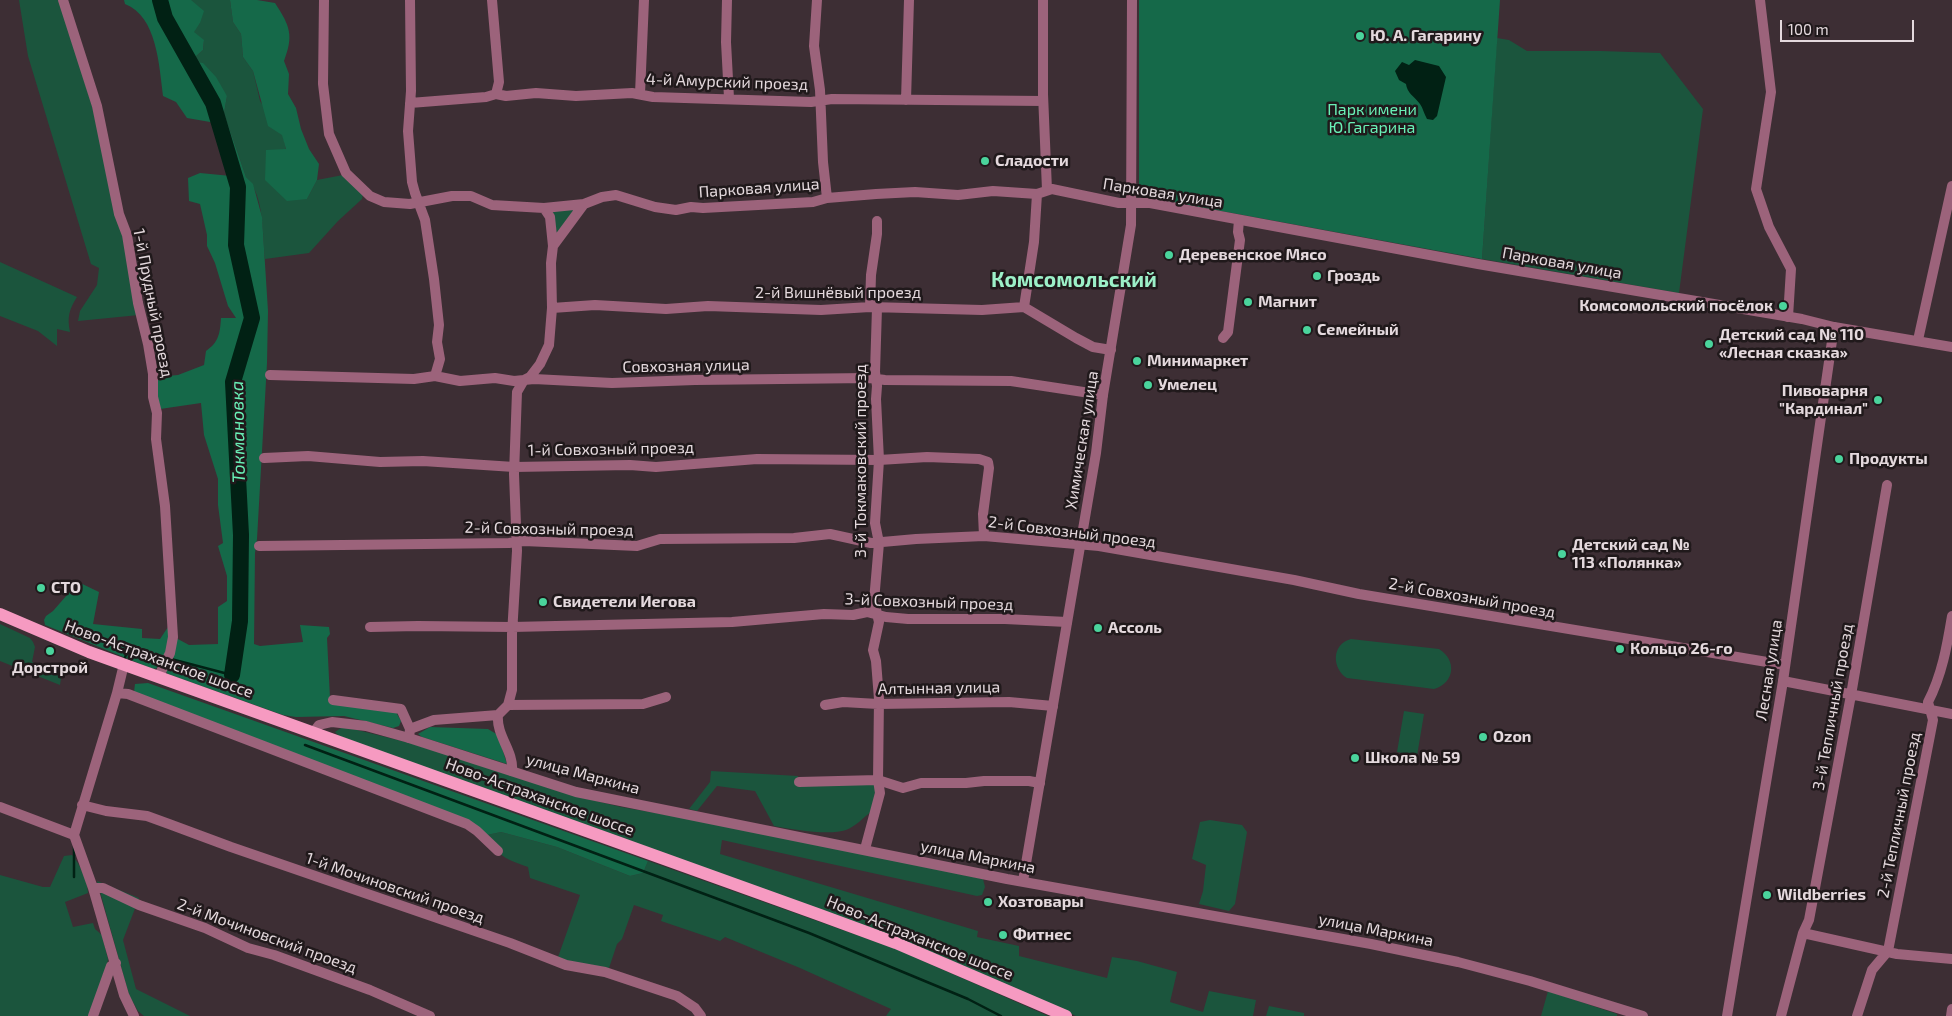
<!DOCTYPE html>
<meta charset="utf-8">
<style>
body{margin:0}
#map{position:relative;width:1952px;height:1016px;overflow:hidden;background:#3d2e34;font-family:"Exo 2",sans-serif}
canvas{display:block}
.scale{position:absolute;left:1780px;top:20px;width:134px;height:22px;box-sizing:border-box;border:2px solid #e4d9dd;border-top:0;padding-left:6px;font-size:15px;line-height:18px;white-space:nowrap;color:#e4d9dd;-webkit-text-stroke:4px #20191b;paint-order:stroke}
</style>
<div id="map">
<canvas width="1952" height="1016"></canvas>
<div class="scale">100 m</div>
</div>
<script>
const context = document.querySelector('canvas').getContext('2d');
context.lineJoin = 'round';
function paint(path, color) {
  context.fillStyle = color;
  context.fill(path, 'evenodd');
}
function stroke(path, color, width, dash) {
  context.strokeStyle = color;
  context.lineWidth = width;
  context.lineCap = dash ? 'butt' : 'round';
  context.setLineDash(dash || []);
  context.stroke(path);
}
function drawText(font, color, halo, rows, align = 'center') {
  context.font = font + ' "Exo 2",sans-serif';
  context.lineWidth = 5;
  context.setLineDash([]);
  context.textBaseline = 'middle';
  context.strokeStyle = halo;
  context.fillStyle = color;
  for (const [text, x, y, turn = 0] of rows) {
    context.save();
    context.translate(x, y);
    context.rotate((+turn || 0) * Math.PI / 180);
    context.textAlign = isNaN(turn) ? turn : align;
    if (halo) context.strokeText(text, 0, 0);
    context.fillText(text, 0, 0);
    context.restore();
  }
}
paint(new Path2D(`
 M19,0h41l32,106 30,122 17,87 -61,6 2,-10 17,-26 2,-17 -8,-4 -63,-208z
 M174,0h56l3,22 8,12 2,23 10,14 7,30 23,34 3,15 21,49 10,-19 26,-5 20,19 -1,5 -24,22 -29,32 -44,6c-3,-25 0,-63 -19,-82l-22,-64 3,-17 -31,-34 -2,-4 9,-8 1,-9 -11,-9 7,-9z
 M1497,38l12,2 18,11h74l59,2 43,56 -24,184 -197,-34z
 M549,209h26l-19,29z
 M0,262l77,35c-8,13 -10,20 -7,35l-13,-3v17l-19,-15 -38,-15z
 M0,624l30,14 3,4 2,5 -3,15 23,11 6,5 -1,7 -60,-24z
 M1351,639l88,10c18,11 16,34 -5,40l-87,-11c-15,-9 -16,-34 4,-39z
 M1404,711l20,3 -7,42 -20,-4z
 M341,728h8l61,15 165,53 46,11 104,18 258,54 2,8 -3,8 -5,1 -255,-56 -2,14 258,77 -1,6 42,9v10l88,22 5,-21 25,4 40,11 -7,30 33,10 6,-21 47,9 -3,16h-177l-31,-14 -706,-266 -4,-4z
 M711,771l87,5v8l73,-1 5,3 -4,25c-8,6 -17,16 -26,19 -17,6 -55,-1 -72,-4l-19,-35 -38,-5 -20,25 -8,-2 21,-27z
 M1210,820l32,5 5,7 -12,72 -6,7 -30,-7 4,-13 3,-26 -14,-6 8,-37z
 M501,832l56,15 73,29 13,-3 5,-12 248,88 152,67h-162l5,-7 -91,-41 -75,-31 -5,4 -59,-20 2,-6 -29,-10 -12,34 -5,5 -8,24 -52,-8 23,-65 -50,-17 -2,-11c-24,-9 -28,-9 -41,-32z
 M72,855c9,11 15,24 16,38l-23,9 8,25 20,-4 2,6 7,6 6,24 -2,13 -17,44h-89v-141l43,12h7l14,-31z
 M97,881l42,17 -16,42 13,49 54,27h-46l-6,-5 -9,-16z
 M1548,991l69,23v2h-76z
 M1269,1006l35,7v3h-38z`), '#1b553d');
paint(new Path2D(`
 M124,0h67l13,11 -4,12 -6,9 10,8 -1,10 -9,8 2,4 7,1 13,14 11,19 -3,17 22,64 7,7 9,33 6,94 -1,52 -10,176 -2,14 -1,91 6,2 43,-4 -3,-17 29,2 1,7 -3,4 3,60 66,14 5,9 -2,5 -6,2 -49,-12 -48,1 -13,-2 -115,-41 -2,-2 10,-34 13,7 29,-1v-37l9,-6v-25l-9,-30 5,-3 -5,-38v-26l-14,-44 -3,-32 -41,6 -3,-6v-26l21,-2 26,-10 2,-14c13,-9 14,-18 15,-33h15l-8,-12 -13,-43 -8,-17v-11l-7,-31 -11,-3 -1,-23 12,-5 31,3 -15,-53 -29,-5 -11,-16 -13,-6c-4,-30 -6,-80 -38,-92z
 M230,0h27l18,3c15,23 19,32 9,58l5,13 -1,20 8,14 5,21 8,20 10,15 -2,16 -10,19 -20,2 -22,-21 1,-30 20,-1 -4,-14 -14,-9 -15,-55 -10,-14 -2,-23 -8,-12z
 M1139,0h361l-18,259 -326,-60c-9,-3 -13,-6 -17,-15z
 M74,580l25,12 -6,32 49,5v9l18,1 10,-15 -3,28 -10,16 -4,1 -108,-44 -1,-5 2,-4 7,-5 14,-16z
 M148,683l500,178 -5,12 -13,3 -73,-29 -56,-15 -14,3 -353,-143 1,-8z
 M430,727l58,2 10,6 9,29 -85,-27 -4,-3z`), '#156949');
paint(new Path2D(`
 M1415,60l24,6 7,11 -9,39 -4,4 -6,-1c-3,-5 -4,-11 -7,-15 -6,-8 -13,-11 -14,-20l-7,-4 -4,-9 7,-9 7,3z`), '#012114');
stroke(new Path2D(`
 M171,659l61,16
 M124,661l4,-13 37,10
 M305,745l504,188 159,66 33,17
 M74,846v31`), '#012114', 2.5);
stroke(new Path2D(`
 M160,0l5,18 48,85 25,84 -2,58 16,73 -19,64 8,153 -1,86 -8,54`), '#012114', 16);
stroke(new Path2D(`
 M63,0l34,106 22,108 8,21 11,68 10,41 5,30v23l4,16 -1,26 9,67 8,131 -3,16 -11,23
 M324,0l-1,84 6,50 17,39 24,23 14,6 26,2 42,-8h19l21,9 52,3 40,-4 18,-7 14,-2 39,12 21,3 15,-3 12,1 110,-6 14,-4 49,-4 39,-2 43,3 35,-4 44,3 15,-5 67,14h14
 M410,0l1,91 -3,40 4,51 3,11 10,27 9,59 5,46 -2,17 3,17 -5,17
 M492,0l7,82 -3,12
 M727,0l-1,42 3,56
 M817,0l-3,46 6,44 3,72 4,36
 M1043,0v94l4,96
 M1760,0l11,92 -15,97 13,38 22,42 -3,48
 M640,94l4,-94
 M906,100l3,-100
 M410,103l76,-6 10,-3 10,2 30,-3 40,3 56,-3 21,4 158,5 21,-3 211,2
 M544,208l6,9 3,29
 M870,307l1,-32 6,-41v-13
 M1024,307l10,-65 3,-48
 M552,308l43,-3 71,4 42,-3 113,4 49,-3 112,3 42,-3 52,31 17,9 18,3
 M1834,327l118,20
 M1223,338l5,-6 12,-92 -2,-8 1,-12
 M1918,340l34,-154
 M270,375l144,4 21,-3 25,5 35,-3 19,3 20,-2 78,4 83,-3 174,-2 16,2 126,1 92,14
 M264,458l44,-2 72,6 43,-1 91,6 116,-2 26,2 101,-8 122,1 48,-3 52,2 9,3 1,6 -6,46 1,22
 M259,546l250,-3 15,-2 113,5 23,-7 134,-1 36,-4 41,9 45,-4 68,-3 115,10 195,34 65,14 426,71
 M370,627l48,-1 94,1 220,-5 92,-8 29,1 14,-3 19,5 22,2h97l62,3
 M124,664l-7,29 -43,142 19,53 31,107 10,21
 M1783,681l169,33
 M117,693l11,1 339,130 10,7 21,20
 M333,700l68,9 9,20
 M508,705l135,-1 23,-7
 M825,705l18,-3 35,2 131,-2 44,4
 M409,738l1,-9 24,-9 64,-5
 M512,771c2,-20 -16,-35 -14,-56l10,-10 4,-15v-56l5,-83 -3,-77 3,-82 7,-12 6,-3 10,-13 9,-19 3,-37 -1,-45 2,-17 31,-42
 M799,782l79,-2 25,8 18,-5h45l18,-2h45l11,2
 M82,805l24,6 41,5 22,8 62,23 279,96 56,22 39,7 72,24 18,12 6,8
 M0,807l74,28
 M865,849l15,-56 -2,-13 1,-81 -3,-38 -3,-11 6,-28 -5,-21 5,-58 -4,-20 4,-63 -3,-61 1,-13 -2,-14 2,-64
 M93,888h10l36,17 66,23 43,20 26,7 96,35 60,26
 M1803,933l94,21 55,5
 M93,1016l18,-50 5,-3
 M1781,1016l22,-83 6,-13 42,-225 36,-210
 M1857,1016l15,-46 16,-19 45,-231 -5,-18c14,-27 19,-56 24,-86
 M1951,1016l1,-7`), '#9c637b', 10);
stroke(new Path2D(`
 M1133,203h17l328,61 324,55 32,8 -51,354 -56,335
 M315,733l1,-4 3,-4 13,-3 34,4 43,12 167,54 431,87 364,65 87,18 72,19 113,35
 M1023,881l73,-428 7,-58 28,-170 1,-225`), '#9c637b', 10);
stroke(new Path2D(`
 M0,614l89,38 731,263 76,28 170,73`), '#f69ac1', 12);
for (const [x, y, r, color] of [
 [1360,36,5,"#4ad49c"],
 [985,161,5,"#4ad49c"],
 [1169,255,5,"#4ad49c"],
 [1317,276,5,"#4ad49c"],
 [1248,302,5,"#4ad49c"],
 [1783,306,5,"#4ad49c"],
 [1307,330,5,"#4ad49c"],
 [1709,344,5,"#4ad49c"],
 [1137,361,5,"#4ad49c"],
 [1148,385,5,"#4ad49c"],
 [1878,400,5,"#4ad49c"],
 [1839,459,5,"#4ad49c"],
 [1562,554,5,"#4ad49c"],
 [41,588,5,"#4ad49c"],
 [543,602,5,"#4ad49c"],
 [1098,628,5,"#4ad49c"],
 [1620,649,5,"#4ad49c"],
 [50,651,5,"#4ad49c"],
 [1483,737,5,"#4ad49c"],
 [1355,758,5,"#4ad49c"],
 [1767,895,5,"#4ad49c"],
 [988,902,5,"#4ad49c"],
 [1003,935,5,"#4ad49c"]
]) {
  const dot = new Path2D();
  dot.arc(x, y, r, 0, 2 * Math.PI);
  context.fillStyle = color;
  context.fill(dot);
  stroke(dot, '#20191b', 2);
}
drawText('bold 16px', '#e4d9dd', '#20191b', [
 ["Ю. А. Гагарину",1370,36],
 ["Сладости",995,161],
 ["Деревенское Мясо",1179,255],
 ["Гроздь",1327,276],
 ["Магнит",1258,302],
 ["Комсомольский посёлок",1773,306,"right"],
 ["Семейный",1317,330],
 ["Детский сад № 110",1719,335],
 ["«Лесная сказка»",1719,353],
 ["Минимаркет",1147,361],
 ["Умелец",1158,385],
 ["Пивоварня",1868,391,"right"],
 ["\"Кардинал\"",1868,409,"right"],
 ["Продукты",1849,459],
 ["Детский сад №",1572,545],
 ["113 «Полянка»",1572,563],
 ["СТО",51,588],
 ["Свидетели Иегова",553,602],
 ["Ассоль",1108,628],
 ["Кольцо 26-го",1630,649],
 ["Дорстрой",50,668,"center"],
 ["Ozon",1493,737],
 ["Школа № 59",1365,758],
 ["Wildberries",1777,895],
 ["Хозтовары",998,902],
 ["Фитнес",1013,935]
], 'left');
drawText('16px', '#e4d9dd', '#20191b', [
 ["4-й Амурский проезд",727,82,2],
 ["Парковая улица",759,188,-4],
 ["Парковая улица",1163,193,9],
 ["Парковая улица",1562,263,10],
 ["2-й Вишнёвый проезд",838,293],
 ["1-й Прудный проезд",153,303,79],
 ["Совхозная улица",686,366,-1],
 ["Химическая улица",1082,440,-81],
 ["1-й Совхозный проезд",611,449,-1],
 ["3-й Токмаковский проезд",861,461,-90],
 ["2-й Совхозный проезд",549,529,1],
 ["2-й Совхозный проезд",1072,532,7],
 ["2-й Совхозный проезд",1472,598,10],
 ["3-й Совхозный проезд",929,602,2],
 ["Ново-Астраханское шоссе",159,659,20],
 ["Лесная улица",1769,670,-81],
 ["Алтынная улица",939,688,-1],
 ["3-й Тепличный проезд",1833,707,-80],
 ["улица Маркина",583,774,15],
 ["Ново-Астраханское шоссе",540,797,20],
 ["2-й Тепличный проезд",1899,815,-79],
 ["улица Маркина",978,857,11],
 ["1-й Мочиновский проезд",395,888,19],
 ["улица Маркина",1376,930,11],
 ["2-й Мочиновский проезд",267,936,20],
 ["Ново-Астраханское шоссе",920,938,22]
]);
drawText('16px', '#69f0b6', '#20191b', [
 ["Парк имени",1372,110],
 ["Ю.Гагарина",1372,128]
]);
drawText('italic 18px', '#69f1b7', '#20191b', [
 ["Токмановка",238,432,-91]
]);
drawText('bold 21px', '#9cf0c8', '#20191b', [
 ["Комсомольский",1074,280]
]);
</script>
